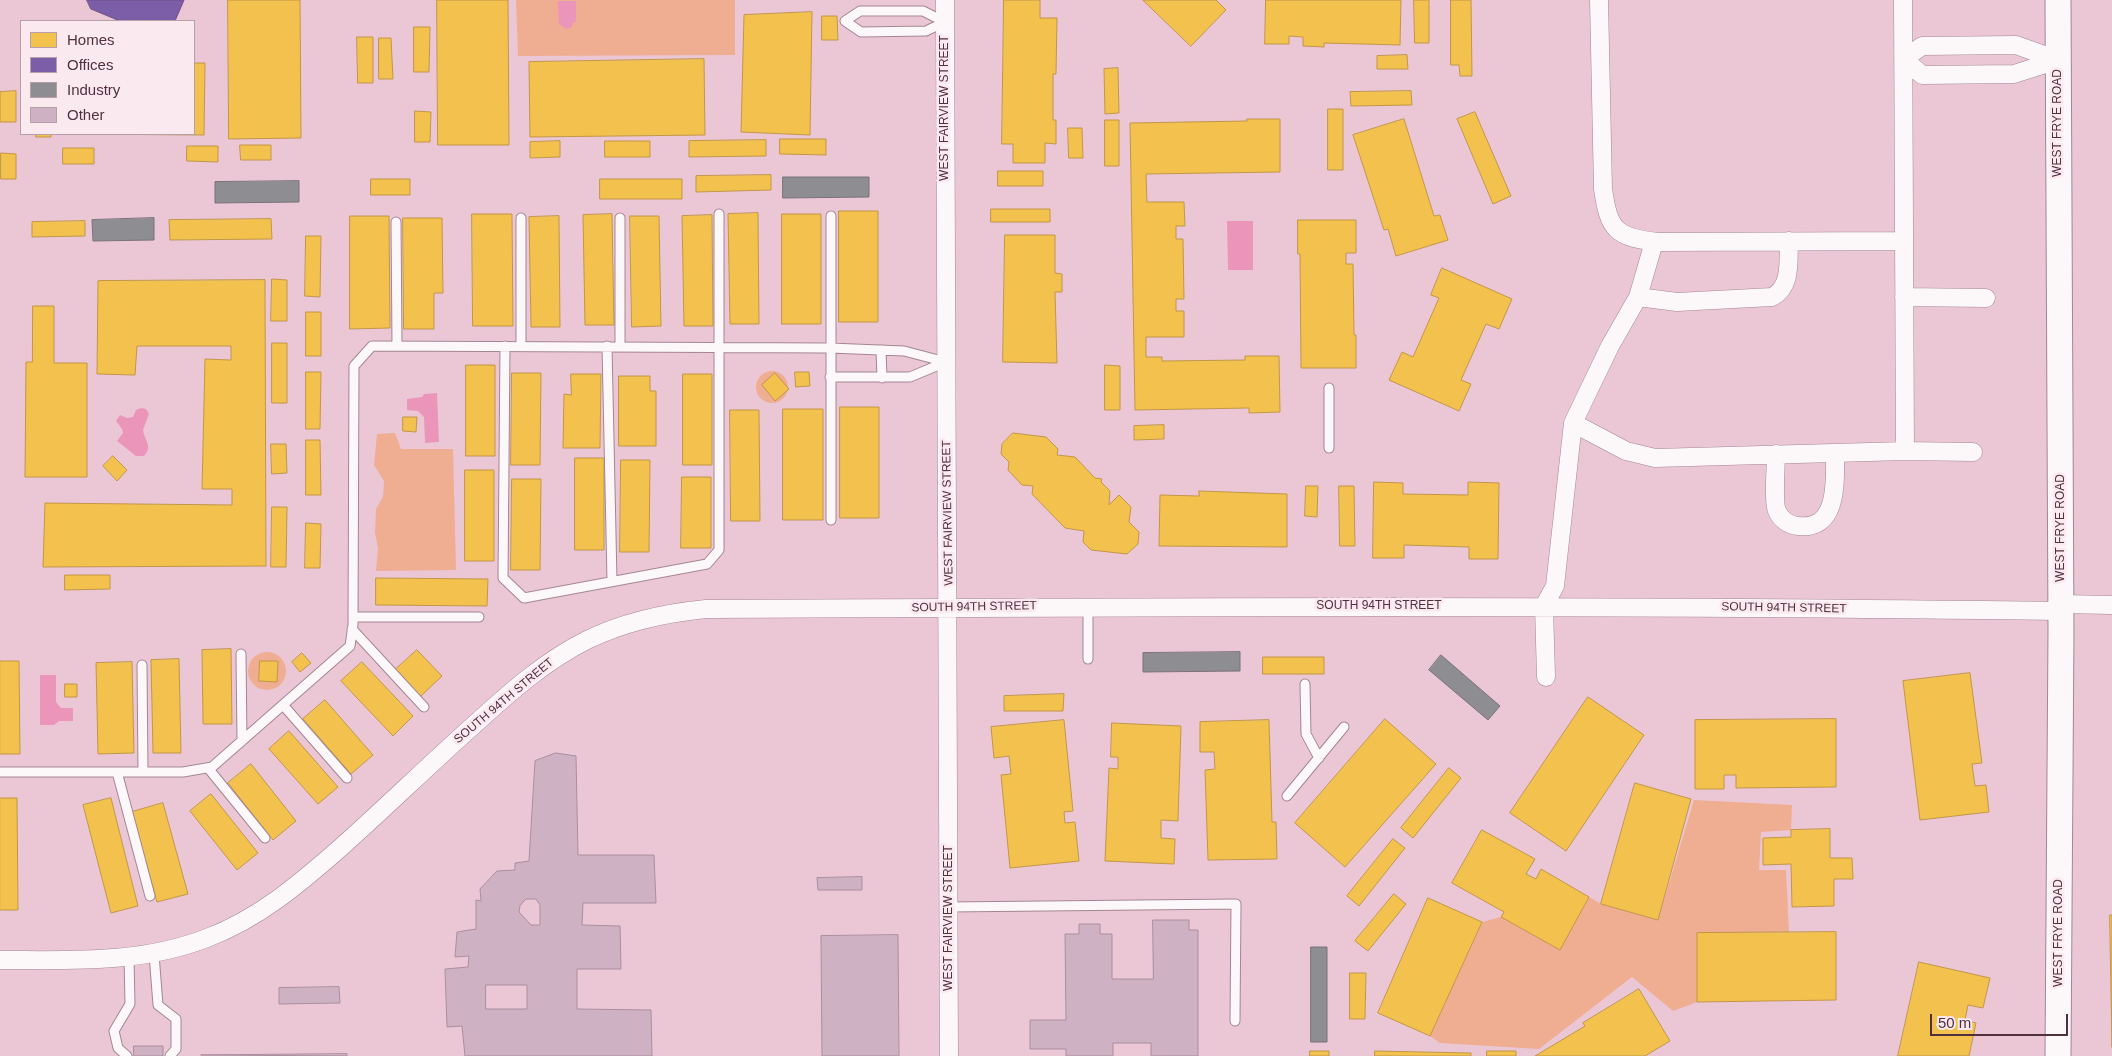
<!DOCTYPE html>
<style>
body{margin:0}
#map{position:relative;width:2112px;height:1056px;overflow:hidden;background:#ebc7d6;font-family:Helvetica,sans-serif}
canvas{display:block}
.legend{position:absolute;left:20px;top:20px;width:175px;height:115px;box-sizing:border-box;background:#fbe9f0;border:1px solid #b79fa9;margin:0;padding:6px 9px;list-style:none;font-size:15px;color:#51303e}
.legend li{display:flex;align-items:center;gap:10px;height:25px}
.legend b{width:25px;border:1px solid #b79fa9}
.scale{position:absolute;left:1930px;top:1014px;width:138px;height:22px;box-sizing:border-box;border:2px solid #51303e;border-top:0;padding-left:6px;font-size:15px;line-height:18px;white-space:nowrap;color:#51303e;-webkit-text-stroke:4px #fbe9f0;paint-order:stroke}
</style>
<div id="map">
<canvas width="2112" height="1056"></canvas>
<ul class="legend">
<li><b style="height:14px;background:#f2c14e"></b>Homes</li>
<li><b style="height:14px;background:#7b5ea7"></b>Offices</li>
<li><b style="height:14px;background:#8d8d92"></b>Industry</li>
<li><b style="height:14px;background:#ceb2c3"></b>Other</li>
</ul>
<div class="scale">50 m</div>
</div>
<script>
const context = document.querySelector('canvas').getContext('2d');
context.lineJoin = 'round';
function paint(path, color) {
  context.fillStyle = color;
  context.fill(path, 'evenodd');
}
function stroke(path, color, width, dash) {
  context.strokeStyle = color;
  context.lineWidth = width;
  context.lineCap = dash ? 'butt' : 'round';
  context.setLineDash(dash || []);
  context.stroke(path);
}
function drawText(font, color, halo, rows, align = 'center') {
  context.font = font + ' Helvetica,sans-serif';
  context.lineWidth = 5;
  context.setLineDash([]);
  context.textBaseline = 'middle';
  context.strokeStyle = halo;
  context.fillStyle = color;
  for (const [text, x, y, turn = 0] of rows) {
    context.save();
    context.translate(x, y);
    context.rotate((+turn || 0) * Math.PI / 180);
    context.textAlign = isNaN(turn) ? turn : align;
    if (halo) context.strokeText(text, 0, 0);
    context.fillText(text, 0, 0);
    context.restore();
  }
}
paint(new Path2D(`
 M516,0h219v55l-217,1z
 M756 387a16 16 0 1 1 32 0a16 16 0 1 1-32 0Z
 M395,433l6,16h52l3,121 -80,1 2,-23 -3,-15 1,-24 7,-12 1,-16 -10,-16 3,-31z
 M248 671a19 19 0 1 1 38 0a19 19 0 1 1-38 0Z
 M1694,800l98,5 -1,25 -30,2 -2,38h27l3,62 -92,1v69l-24,9 -41,-34 -93,72 -99,-6 -10,-7 52,-114 19,-5 59,32 29,-52 12,7 57,16z`), '#efad92');
paint(new Path2D(`
 M558,1h18v21h-3l-1,5 -6,2 -7,-5z
 M1227,221h26v49h-25z
 M437,393l2,49 -14,1 -1,-26 -6,-6 -11,-1v-11l15,-2 2,-3z
 M141,408l5,1 3,5 -6,16c2,12 10,16 1,26h-8l-19,-15 6,-8 -1,-4 -6,-8 4,-6 7,3 6,-1 3,-7z
 M40,675h16v27l5,6h12v13h-14l-5,4h-14z`), '#ec95bb');
const homes = new Path2D(`
 M228,0h72l1,138 -72,1z
 M437,0h71l1,145h-71z
 M1004,0h36v18h17l-1,56h-3v46h3v24l-11,-1v20h-32v-19h-11z
 M1143,0h73l10,10 -35,36z
 M1266,0h135l-1,45 -76,-2v4l-21,-1v-9l-14,-1v8h-24z
 M1414,0h15v43h-14z
 M1451,0h20l1,76h-12l-1,-11h-8z
 M812,12l-2,123 -69,-3 3,-117z
 M822,16h15l1,24h-16z
 M414,27h16l-1,45h-15z
 M357,37h16v46h-15z
 M379,38h12l2,41h-14z
 M1407,55l1,14h-31v-13z
 M704,59l1,76 -175,2 -1,-75z
 M194,63h11l-1,72 -137,-1h127z
 M1118,68l1,45 -14,1 -1,-45z
 M16,91v31h-16v-30z
 M1411,91l1,14 -61,1 -1,-14z
 M1328,109h15v61h-15z
 M415,111l16,1 -1,30h-15z
 M1475,112l36,84 -18,8 -36,-85z
 M1247,119h33v53l-134,2 1,28h37l1,24h-9v13h7l1,60h-8v12h8v26h-38v20h16v4l83,-1v-4h34l1,56 -31,1v-5l-114,2 -5,-287 117,-2z
 M1404,119l30,97 6,-1 8,25 -52,16 -8,-27 -4,1 -31,-95z
 M1105,120h14v46h-14z
 M1068,128h14l1,30h-14z
 M36,134h15v3h-15z
 M780,139h46v16l-46,-1z
 M766,140v16l-77,1v-16z
 M560,141v16l-30,1v-16z
 M605,141h45v16h-45z
 M240,145h31v15h-30z
 M187,146h31v16l-31,-1z
 M63,148h31v16h-31z
 M1,153l15,1v25h-15z
 M998,171h45v15h-45z
 M771,175v15l-75,2v-16z
 M371,179h39v16h-39z
 M600,179h82v20h-82z
 M991,209h59v13h-59z
 M839,211h39v111h-39z
 M758,213l1,111h-29l-2,-110z
 M472,214h40l1,112h-40z
 M612,214l2,111h-29l-2,-110z
 M782,214h39v110h-39z
 M712,215l1,111h-29l-2,-110z
 M350,216h39l1,112 -40,1z
 M559,216l1,111h-29l-2,-110z
 M630,216h29l2,110 -29,1z
 M403,218h39l1,75h-9v36h-30z
 M271,219l1,20 -102,1 -1,-20z
 M1298,220h58v33h-10v11h7l1,71h2v33h-55l-1,-114h-2z
 M85,221v15l-53,1v-15z
 M1005,235h50v38l7,1v18h-7l2,71 -54,-1z
 M306,236h15l-1,61 -15,-1z
 M1442,268l70,31 -13,30 -13,-5 -25,56 10,4 -12,27 -70,-31 13,-28 11,5 26,-59 -8,-3z
 M272,279l15,1v41h-16z
 M265,280l1,286 -223,1 2,-64 187,2v-16h-30l3,-130 26,1v-14h-94l-2,29 -38,-1 1,-93z
 M33,306h21v57h33v114h-62l1,-115h6z
 M306,312h15v44h-15z
 M272,343h15v60h-15z
 M466,365h29v91h-29z
 M1105,365l15,1v44h-15z
 M306,372h15l-1,57h-14z
 M795,372h14l1,14 -14,1z
 M512,373h29l-1,92h-29z
 M775,373l14,16 -14,12 -13,-16z
 M571,374h30l-1,74h-37l1,-54 7,1z
 M683,374h29v91h-29z
 M619,376h31v15h6v55h-37z
 M840,407h39v111h-39z
 M783,409h40v111h-40z
 M730,410h29l1,111h-29z
 M403,417h14l-1,15 -13,-1z
 M1164,425v14l-30,1v-14z
 M1013,433l33,4 12,12 -1,6 18,2 20,21 7,1 -1,3 9,9 -1,14 10,-10 12,12 -2,15 10,10 -1,12 -11,10 -36,-4 -8,-8 1,-11 -19,-3 -33,-34 1,-8 -11,-1 -14,-15 1,-8 -8,-8 1,-10z
 M306,440h14l1,55h-15z
 M271,444h15l1,29 -15,1z
 M113,456l14,14 -10,11 -14,-15z
 M575,458h29v92h-29z
 M621,460h29l-1,92h-29z
 M465,470h29v91h-29z
 M682,477h29v71h-30z
 M512,479h29l-1,91h-29z
 M1374,482l29,1v11l65,1v-13l31,1 -1,76h-29v-12l-65,-2v13h-31z
 M1306,486h12l-1,31 -12,-1z
 M1339,486h15l1,60h-15z
 M1199,491l88,3v53l-128,-1 1,-51 39,1z
 M272,507h15l-1,60h-15z
 M306,523l15,1 -1,44h-15z
 M65,575h45v14l-45,1z
 M376,578l112,1 -1,27 -111,-1z
 M231,649l1,75h-29l-1,-74z
 M417,650l25,26 -22,21 -25,-27z
 M302,653l9,10 -11,9 -8,-10z
 M1263,657h61v17h-61z
 M179,659l2,94h-28l-2,-93z
 M0,661h19l1,93h-20z
 M260,661h18l-1,21 -18,-1z
 M132,662l2,91 -36,1 -2,-91z
 M362,662l51,54 -20,20 -52,-55z
 M1970,673l12,90 -10,1 3,22 11,-1 3,27 -69,8 -17,-139z
 M65,684h12v13h-12z
 M1064,694l-1,17h-59v-15z
 M1588,697l56,38 -78,116 -56,-38z
 M325,700l48,55 -22,19 -48,-55z
 M1385,719l51,45 -91,103 -50,-44z
 M1836,719v68l-100,1v-13h-12v14h-29v-69z
 M1064,720l9,91 -9,1 1,11 10,-1 4,39 -69,7 -9,-93 10,-1 -2,-18 -15,2 -3,-31z
 M1269,720l3,102h4l1,37 -69,1 -3,-90 10,-1 -1,-17h-14v-30z
 M1112,723l69,3 -3,95 -17,-1v18l14,1 -1,25 -69,-3 4,-93 9,1v-12h-7z
 M289,731l49,56 -20,17 -49,-55z
 M251,764l45,57 -23,19 -45,-57z
 M1449,768l12,10 -48,60 -12,-10z
 M1635,783l56,16 -33,121 -57,-16z
 M211,794l47,59 -21,17 -47,-59z
 M0,798h17l1,112h-18z
 M111,798l27,108 -27,7 -28,-108z
 M163,803l25,91 -31,8 -25,-90z
 M1830,829v29h22l1,21h-19v27l-42,1 -1,-43 -28,1v-27l28,-1v-7z
 M1482,830l53,29 -9,15 10,5 5,-10 48,28 -29,53 -59,-33 3,-5 -52,-29z
 M1393,839l12,9 -46,58 -12,-10z
 M1394,894l12,10 -38,47 -13,-10z
 M1428,898l54,24 -52,114 -52,-23z
 M2110,915h2v132z
 M1836,932v68l-139,2v-69z
 M1919,962l71,16 -7,30 -15,-3 -3,15 11,3 -7,33h-71z
 M1350,973h16l-1,46h-15z
 M1639,989l31,52 -25,15h-110l50,-30 -2,-3z
 M1310,1051h19v5h-19z
 M1375,1051l96,2v3h-96z
 M1487,1051h29v5h-29z`);
paint(homes, '#f2c14e');
stroke(homes, '#c29649', 1);
const offices = new Path2D(`
 M87,0h97l-9,21h-55l-29,-12z`);
paint(offices, '#7b5ea7');
stroke(offices, '#6e5088', 1);
const industry = new Path2D(`
 M783,177h86v20l-86,1z
 M299,181v21l-84,1v-21z
 M154,218v22l-61,1 -1,-21z
 M1240,652v19l-97,1v-19z
 M1441,655l59,51 -12,14 -59,-50z
 M1311,947h16v95h-16z`);
paint(industry, '#8d8d92');
stroke(industry, '#7b7179', 1);
const building = new Path2D(`
 M556,753l20,3 2,99h76l2,48h-73l-1,22 38,1 1,43h-44v40l74,1 1,46h-187l-3,-30 -15,1 -2,-58 23,-2 1,-11 -14,1 2,-25 19,-3v-29l5,1 -1,-12 17,-18 18,-1v-7l14,-2 6,-100zM526,899h10l4,6v20h-9l-12,-13 1,-6zM486,985h41v24h-41z
 M862,877v13h-44l-1,-12z
 M1153,920h36v10h9v126h-47v-13h-38v13h-47v-7h-36v-29h36l-1,-86h14v-10h21v10h12v45h41z
 M898,935l1,121h-77l-1,-120z
 M339,987l1,16 -61,1v-16z
 M134,1046h29v10h-29z
 M347,1054v2l-146,-1z`);
paint(building, '#ceb2c3');
stroke(building, '#aa8e9e', 1);
const lane = new Path2D(`
 M860,11h63l22,11 -19,9 -65,1 -16,-11z
 M521,218v128
 M620,218v128
 M396,222l1,124
 M505,346l-2,232 21,20 183,-34 12,-14v-336
 M607,346l5,235
 M881,350l1,28
 M830,377h80l36,-15
 M1329,388v60
 M831,520v-304
 M1088,606v53
 M353,617h126
 M352,629l72,78
 M241,654l1,87
 M142,665l1,107
 M1305,684l1,50 13,24
 M283,705l64,73
 M208,768l57,70
 M0,772h183l29,-5 138,-121 3,-21 1,-259 18,-20 458,2 74,3 42,11
 M117,772l33,124
 M1287,796l57,-69
 M948,907l288,-3 -1,117
 M154,954l4,51 18,14v30l-6,7
 M127,1056l-9,-8 -4,-17 16,-27 -1,-46`);
const street = new Path2D(`
 M945,0l4,1056
 M1599,0l4,189c6,42 13,48 55,53l246,-1
 M2016,45l42,15 -44,14 -92,1 -18,-16 18,-13z
 M1654,242l-16,55 39,5 95,-5c20,-10 16,-36 17,-56
 M1904,297l82,1
 M1573,423l37,-77 28,-49
 M1905,451l68,1
 M1776,454c0,12 -3,48 1,57 4,9 12,14 21,15 41,5 37,-46 37,-73
 M2061,604l51,1
 M1546,677l-2,-71 11,-20 18,-163 53,28 29,7 250,-7 -2,-451
 M0,960c70,0 140,4 207,-22 51,-19 92,-54 132,-89 46,-41 90,-84 136,-125 35,-32 70,-63 112,-84 37,-18 78,-27 119,-31 452,-2 903,-4 1355,2`);
const secondary = new Path2D(`
 M2058,1056l3,-425 -3,-631`);
stroke(lane, '#a48693', 11);
stroke(street, '#a48693', 19);
stroke(secondary, '#a48693', 27);
stroke(lane, '#fcf7f9', 9);
stroke(street, '#fcf7f9', 18);
stroke(secondary, '#fcf7f9', 25);
drawText('12px', '#51303e', '#fbe9f0', [
 ["WEST FAIRVIEW STREET",945,108,-90],
 ["WEST FRYE ROAD",2058,123,-90],
 ["WEST FAIRVIEW STREET",948,513,-91],
 ["WEST FRYE ROAD",2061,528,-90],
 ["SOUTH 94TH STREET",1379,606],
 ["SOUTH 94TH STREET",974,607,-1],
 ["SOUTH 94TH STREET",1784,608,1],
 ["SOUTH 94TH STREET",504,701,-40],
 ["WEST FAIRVIEW STREET",949,918,-90],
 ["WEST FRYE ROAD",2059,933,-90]
]);
</script>
